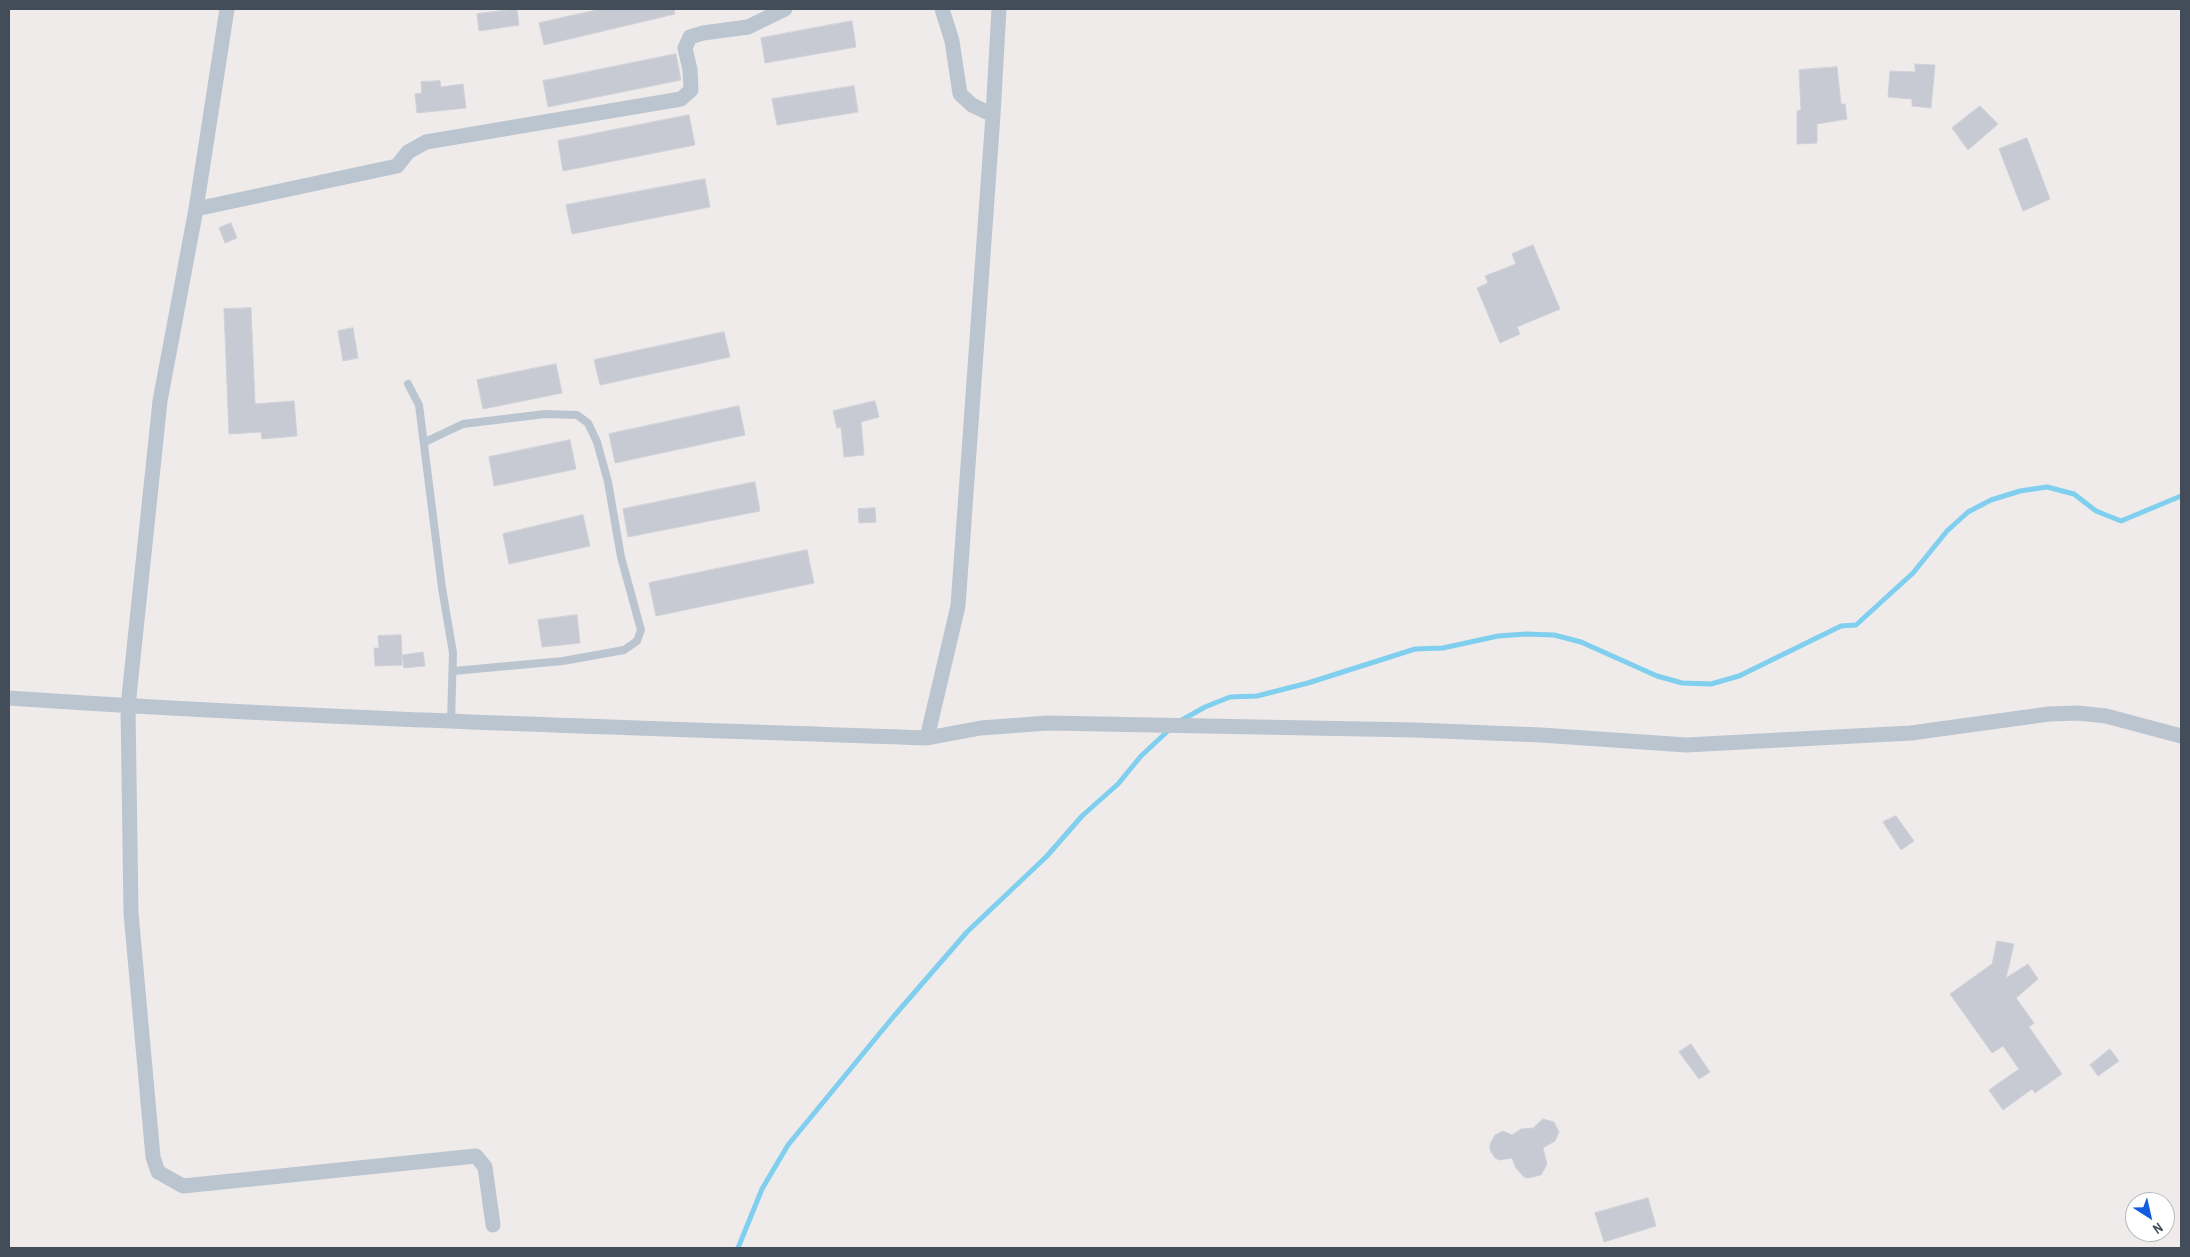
<!DOCTYPE html>
<style>
body{margin:0}
#map{position:relative;width:2190px;height:1257px;overflow:hidden;background:#efebeb;font-family:"Archivo Narrow",sans-serif}
canvas{display:block}
.frame{position:absolute;inset:0;border:10px solid #434d59;pointer-events:none}
.north{position:absolute;left:2125px;top:1192px;width:50px;height:50px;box-sizing:border-box;background:#fff;border:1px solid #b4b8bd;border-radius:50%;rotate:145deg;font-size:14px;font-weight:700;line-height:20px;text-align:center;color:#434d59}
.north::after{content:'';display:block;margin:auto;width:18px;height:22px;background:#125ce2;clip-path:polygon(50% 0,100% 100%,50% 72%,0 100%)}
</style>
<div id="map">
<canvas width="2190" height="1257"></canvas>
<div class="frame"></div>
<div class="north">N</div>
</div>
<script>
const context = document.querySelector('canvas').getContext('2d');
context.lineJoin = 'round';
function stroke(path, color, width, dash) {
  context.strokeStyle = color;
  context.lineWidth = width;
  context.lineCap = dash ? 'butt' : 'round';
  context.setLineDash(dash || []);
  context.stroke(path);
}
function paint(path, color) {
  context.fillStyle = color;
  context.fill(path, 'evenodd');
}
stroke(new Path2D(`
 M1180,721l25,-14 25,-10 27,-1 51,-13 107,-34 28,-1 55,-12 28,-2 28,1 27,7 76,34 25,7 29,1 28,-8 102,-50 15,-1 57,-52 34,-42 21,-19 23,-12 29,-9 27,-4 27,7 22,17 25,10 60,-25
 M738,1248l24,-59 26,-44 106,-129 73,-84 80,-76 35,-40 36,-32 23,-28 30,-28`), '#81cfee', 5);
const building = new Path2D(`
 M517,9l2,16 -40,6 -2,-17z
 M601,9h73l1,5 -131,31 -5,-22z
 M852,21l4,26 -91,16 -4,-25z
 M676,54l5,26 -133,27 -5,-26z
 M1915,64l20,1 -4,43 -19,-2v-7l-24,-2 2,-26 25,1z
 M1837,67l4,37h4l2,15 -30,5v19l-20,1v-33l4,-1 -2,-40z
 M440,81l1,6 22,-3 3,24 -49,5 -2,-19 7,-1 -1,-11z
 M854,86l4,26 -81,13 -5,-26z
 M1980,106l18,18 -30,26 -16,-22z
 M689,115l6,30 -132,26 -5,-30z
 M2027,138l23,61 -27,12 -24,-62z
 M705,179l5,28 -138,27 -6,-29z
 M231,223l6,15 -12,5 -6,-15z
 M1533,245l27,64 -43,18 3,7 -20,9 -23,-55 11,-5 -3,-7 31,-12 -4,-10z
 M251,308l4,96 39,-3 3,35 -35,3 -1,-7 -32,2 -5,-125z
 M353,328l5,30 -15,3 -5,-30z
 M724,332l6,25 -130,28 -6,-25z
 M556,364l6,29 -79,16 -6,-29z
 M875,401l4,16 -18,5 3,33 -20,2 -3,-30 -4,1 -4,-17z
 M739,406l6,29 -130,28 -6,-29z
 M570,440l6,29 -82,17 -5,-29z
 M755,482l5,29 -132,26 -5,-28z
 M875,508l1,14 -17,1 -1,-14z
 M583,515l7,31 -81,18 -6,-30z
 M807,550l7,33 -158,33 -7,-33z
 M577,615l3,28 -38,4 -4,-27z
 M401,635l1,20 21,-3 2,14 -21,2 -2,-13v10l-27,1 -1,-18h5l-1,-12z
 M1896,816l18,25 -13,9 -18,-28z
 M1997,941l17,3 -8,34 22,-14 10,15 -22,19 18,25 -5,4 33,47 -27,19 -3,-4 -29,21 -14,-20 30,-21 -16,-23 -11,7 -42,-59 42,-30z
 M1691,1044l19,28 -11,7 -20,-27z
 M2110,1049l9,12 -21,15 -8,-11z
 M1543,1119l11,3 5,10 -4,9 -12,7 4,16 -6,11 -13,3 -4,-1 -8,-9 -4,-10 -13,2 -4,-2 -5,-8v-6l5,-9 8,-4 9,4 9,-6 12,-1z
 M1648,1198l8,28 -52,16 -9,-29z`);
paint(building, '#c7cad2');
stroke(building, '#cfd1d8', 1);
stroke(new Path2D(`
 M408,384l11,21 23,183 11,65 -2,68
 M425,442l38,-18 82,-10 32,1 11,8 9,19 11,40 13,75 20,73 -4,11 -13,9 -61,11 -110,10`), '#bbc5cf', 8);
stroke(new Path2D(`
 M227,9l-31,200 -36,192 -32,305 3,207 22,244 5,15 25,14 293,-30 9,11 8,58
 M942,9l10,32 8,53 12,11 21,10
 M196,209l201,-43 11,-14 18,-10 255,-43 10,-9 -1,-20 -5,-22 5,-11 13,-4 45,-6 37,-18
 M9,698c305,21 612,29 918,40l54,-10 67,-5 367,7 126,5 145,10 225,-12 138,-19 29,-1 28,3 75,20
 M927,738l31,-132 35,-491 6,-106`), '#bbc5cf', 15);
</script>
